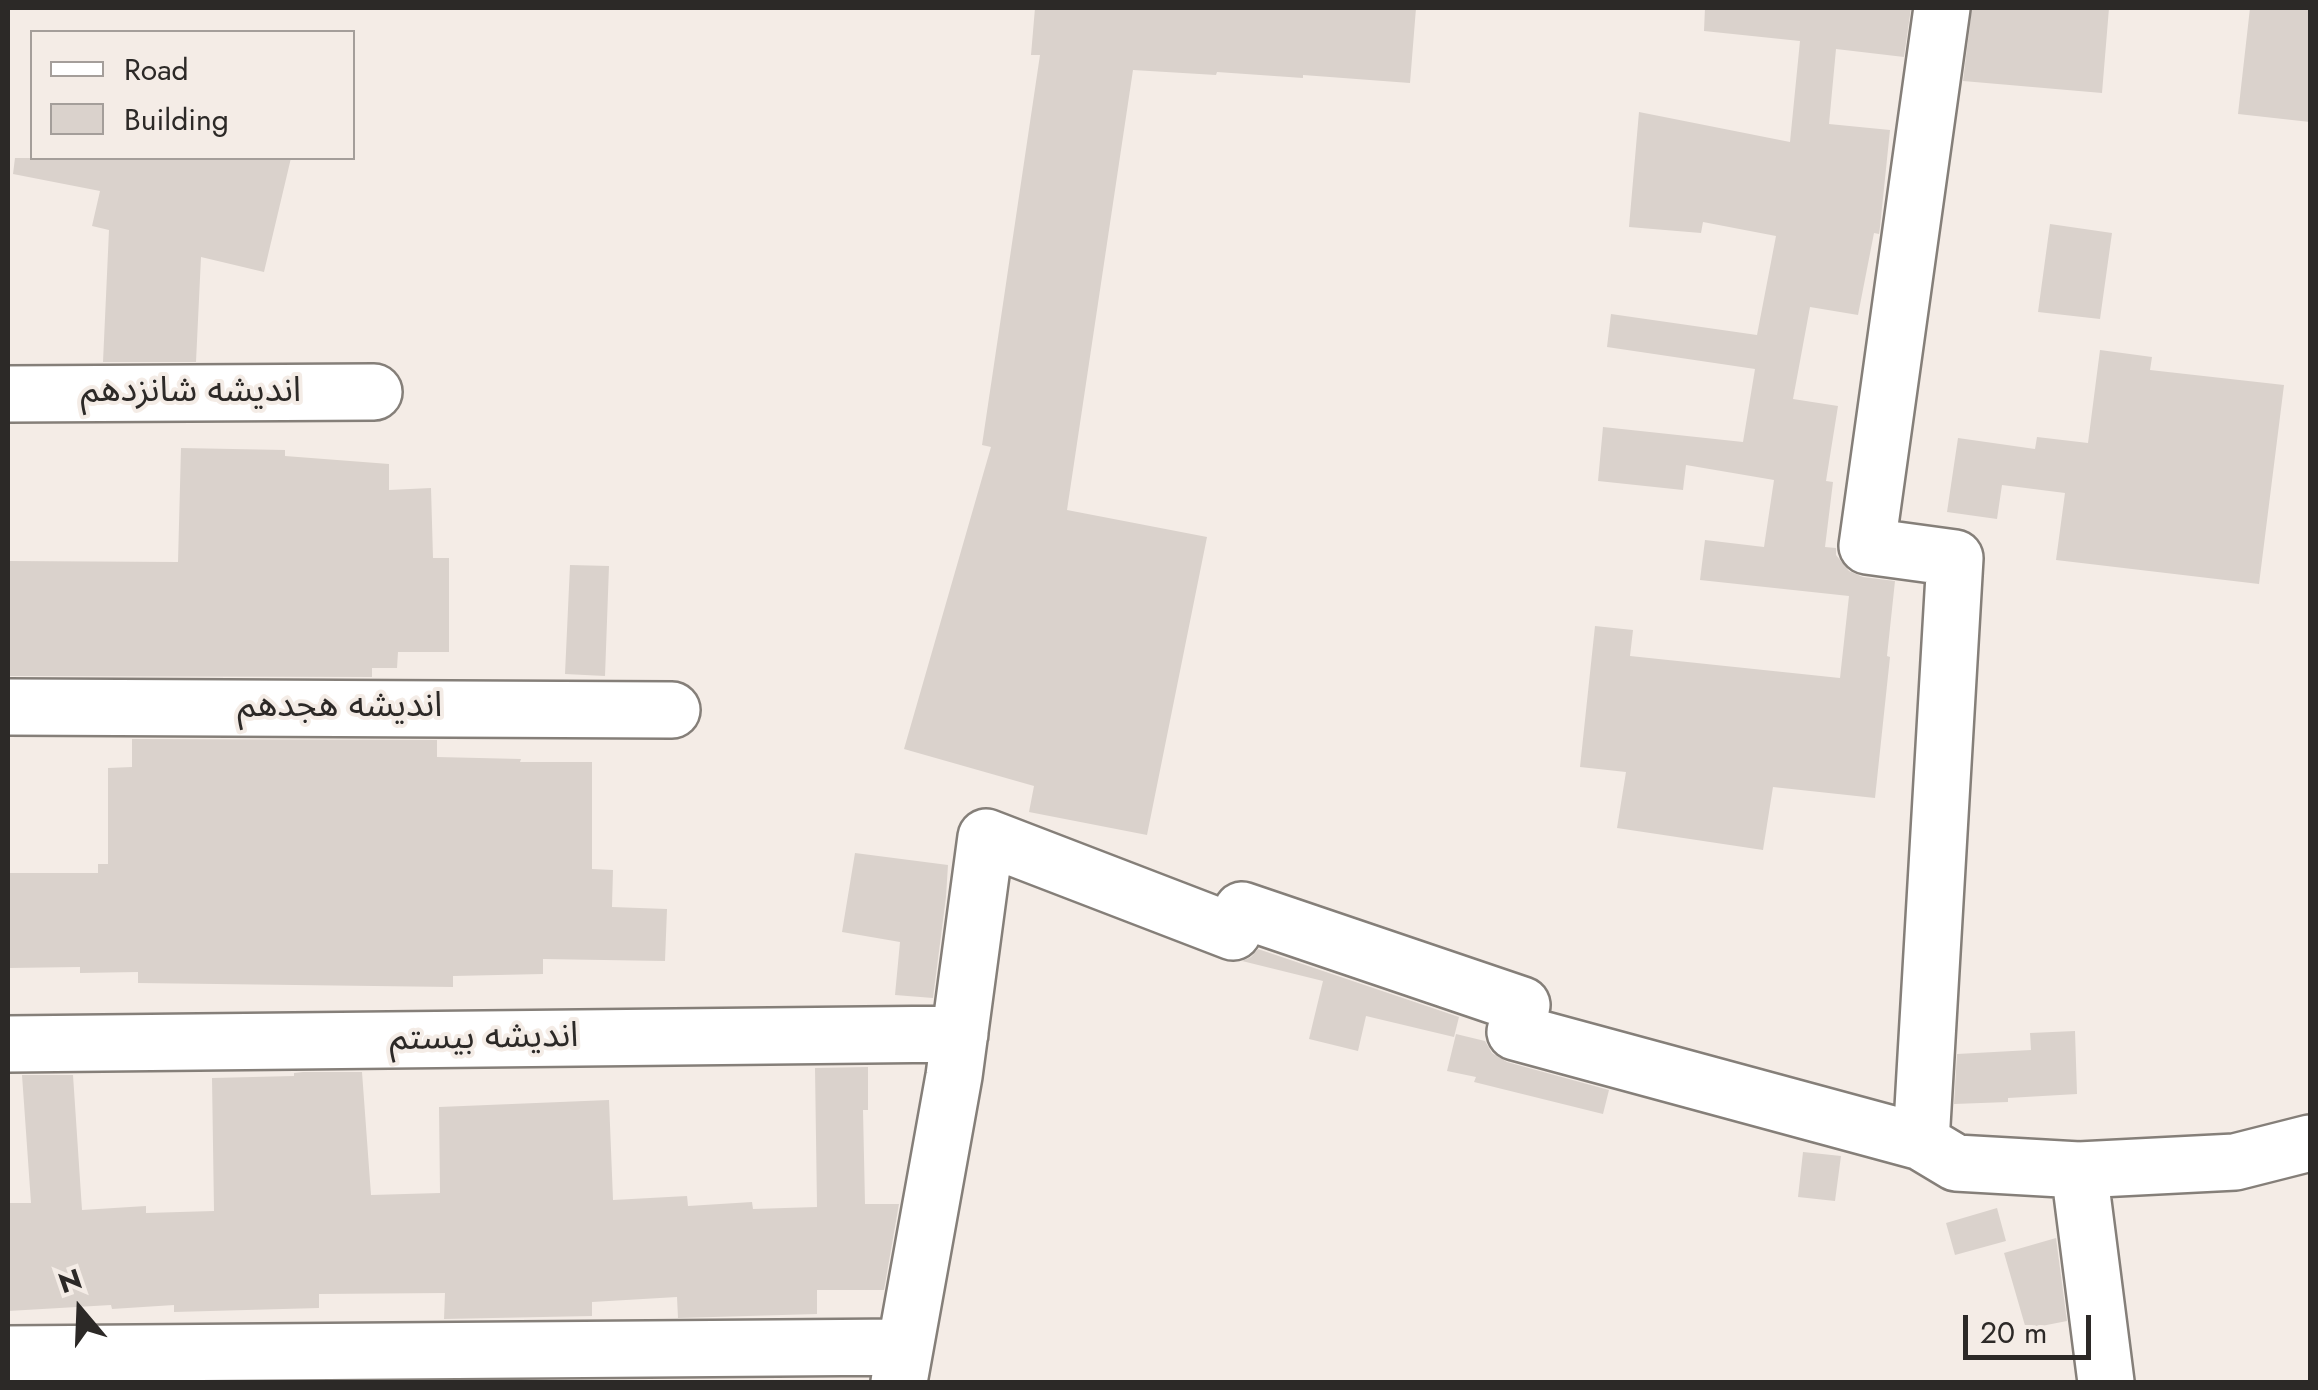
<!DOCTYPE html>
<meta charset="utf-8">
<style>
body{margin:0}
#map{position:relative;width:2318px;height:1390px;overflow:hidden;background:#f4ece6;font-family:Jost,sans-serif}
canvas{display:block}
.frame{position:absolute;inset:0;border:10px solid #2c2927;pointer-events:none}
.legend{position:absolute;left:30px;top:30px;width:325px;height:130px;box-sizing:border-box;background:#f4ece6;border:2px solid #a49e9a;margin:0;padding:12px 18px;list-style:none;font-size:30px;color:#2c2927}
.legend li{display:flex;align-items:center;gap:20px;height:50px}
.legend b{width:50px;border:2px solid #a49e9a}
.north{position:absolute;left:30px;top:1260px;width:100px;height:100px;-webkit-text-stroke:8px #f4ece6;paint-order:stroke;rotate:341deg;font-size:28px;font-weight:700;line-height:40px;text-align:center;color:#2c2927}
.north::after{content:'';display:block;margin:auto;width:35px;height:45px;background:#2c2927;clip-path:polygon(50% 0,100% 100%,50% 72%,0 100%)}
.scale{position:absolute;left:1963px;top:1315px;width:128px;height:45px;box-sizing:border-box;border:5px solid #2c2927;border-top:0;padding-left:12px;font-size:30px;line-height:35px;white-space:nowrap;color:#2c2927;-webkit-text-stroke:8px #f4ece6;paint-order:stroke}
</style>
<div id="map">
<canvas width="2318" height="1390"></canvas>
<div class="frame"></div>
<ul class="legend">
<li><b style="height:12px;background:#fff"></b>Road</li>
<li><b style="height:28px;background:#dad2cc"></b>Building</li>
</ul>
<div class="north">N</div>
<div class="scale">20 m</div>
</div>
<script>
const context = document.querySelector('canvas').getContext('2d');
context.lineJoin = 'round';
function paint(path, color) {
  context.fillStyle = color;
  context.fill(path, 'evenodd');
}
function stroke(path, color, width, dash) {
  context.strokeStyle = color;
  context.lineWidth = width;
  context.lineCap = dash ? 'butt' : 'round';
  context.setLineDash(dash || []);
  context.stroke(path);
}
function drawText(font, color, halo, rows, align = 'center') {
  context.font = font + ' Jost,"Noto Sans Arabic",sans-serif';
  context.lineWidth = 8;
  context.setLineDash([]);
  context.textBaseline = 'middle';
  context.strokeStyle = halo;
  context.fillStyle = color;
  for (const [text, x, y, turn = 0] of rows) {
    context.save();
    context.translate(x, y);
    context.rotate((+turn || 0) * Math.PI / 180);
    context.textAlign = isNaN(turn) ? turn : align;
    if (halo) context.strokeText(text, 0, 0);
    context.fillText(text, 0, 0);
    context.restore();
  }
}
paint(new Path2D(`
 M1035,8h381l-6,75 -107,-8v3l-86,-6 -1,3 -83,-5 -66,440 140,27 -60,298 -118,-23 5,-26 -130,-37 87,-302 -9,-2 58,-390h-9z
 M1705,8h206l-7,49 -68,-8 -7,75 61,6 -10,97 -1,7 -5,-1 -16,82 -48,-8 -17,92 45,7 -12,75 7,1 -8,65 11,1v7l13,16 14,6 32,4 -8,75 3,1 -15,141 -102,-11 -10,63 -146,-22 9,-56 -46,-5 15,-141 38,4 -3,26 210,22 9,-82 -149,-16 5,-40 59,7 10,-67 -88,-15 -3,25 -85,-9 5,-54 140,15 12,-73 -148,-22 4,-33 146,21 19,-99 -73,-14 -2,11 -72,-6 10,-115 151,30 10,-101 -96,-10z
 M1972,8h137l-7,85 -139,-12z
 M2250,8h60v114l-72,-8z
 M15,158h276l-27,114 -63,-15 -5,105h-93l6,-132 -17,-4 8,-35 -87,-17z
 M2050,224l62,9 -12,86 -62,-7z
 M2100,350l52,7 -2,13 134,15 -25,199 -203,-24 9,-67 -63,-8 -5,34 -50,-7 11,-74 77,11 2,-12 51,6z
 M181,448l104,2v6l104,8v26l42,-2 2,70h16v94h-51l-1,16h-25v9l-364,-1v-115l170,1z
 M570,565l39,1 -4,110 -40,-2z
 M132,739l305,1v17l84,2 -1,3h72v107l21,1 -1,37 55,2 -2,52 -122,-2v15l-90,2v11l-315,-4v-11l-58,1v-6l-72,1v-95h90v-9h10v-96l24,-1z
 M855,853l93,12 -2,32 -13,101 -38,-3 5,-53 -58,-10z
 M1258,949l201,68 -5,20 -88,-21 -8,35 -49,-12 14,-58 -81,-20 9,-4z
 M2075,1031l2,63 -69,4v4l-54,2 3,-50 74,-4 -1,-17z
 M1456,1034l29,7 7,12 15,9 102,28 -6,24 -129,-32 2,-5 -29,-6z
 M868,1067v43h-5l2,94h34l-15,86h-67v24l-139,4 -1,-21 -85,5v14l-148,3 1,-26 -126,1v14l-145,4v-7l-62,4 -1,-4 -103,6v-108h23l-9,-128h51l9,135 64,-4v7l68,-2 -2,-133 82,-2v-3l9,-1h59l9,123 69,-2 -1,-86 170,-7 4,100 74,-4 1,10 64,-4 1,7 64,-2 -2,-139z
 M1803,1152l38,4 -6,45 -37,-4z
 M1997,1208l9,33 -51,14 -9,-32z
 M2056,1238l11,83 -41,8 -22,-76z`), '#dad2cc');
const minor = new Path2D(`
 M1942,8l-75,538 88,12 -34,584 35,21 123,7 156,-8 75,-19
 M8,394l366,-2
 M8,707l664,3
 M8,1044l952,-10
 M2079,1170l27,212
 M8,1354l897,-7
 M899,1382l55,-306 32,-239 247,95 9,-22 280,95 -7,27 406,110`);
stroke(minor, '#857f79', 60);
stroke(minor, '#fff', 55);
drawText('35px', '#2c2927', '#f4ece6', [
 ["اندیشه شانزدهم",191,393],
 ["اندیشه هجدهم",340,708],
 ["اندیشه بیستم",484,1039,-1]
]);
</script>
